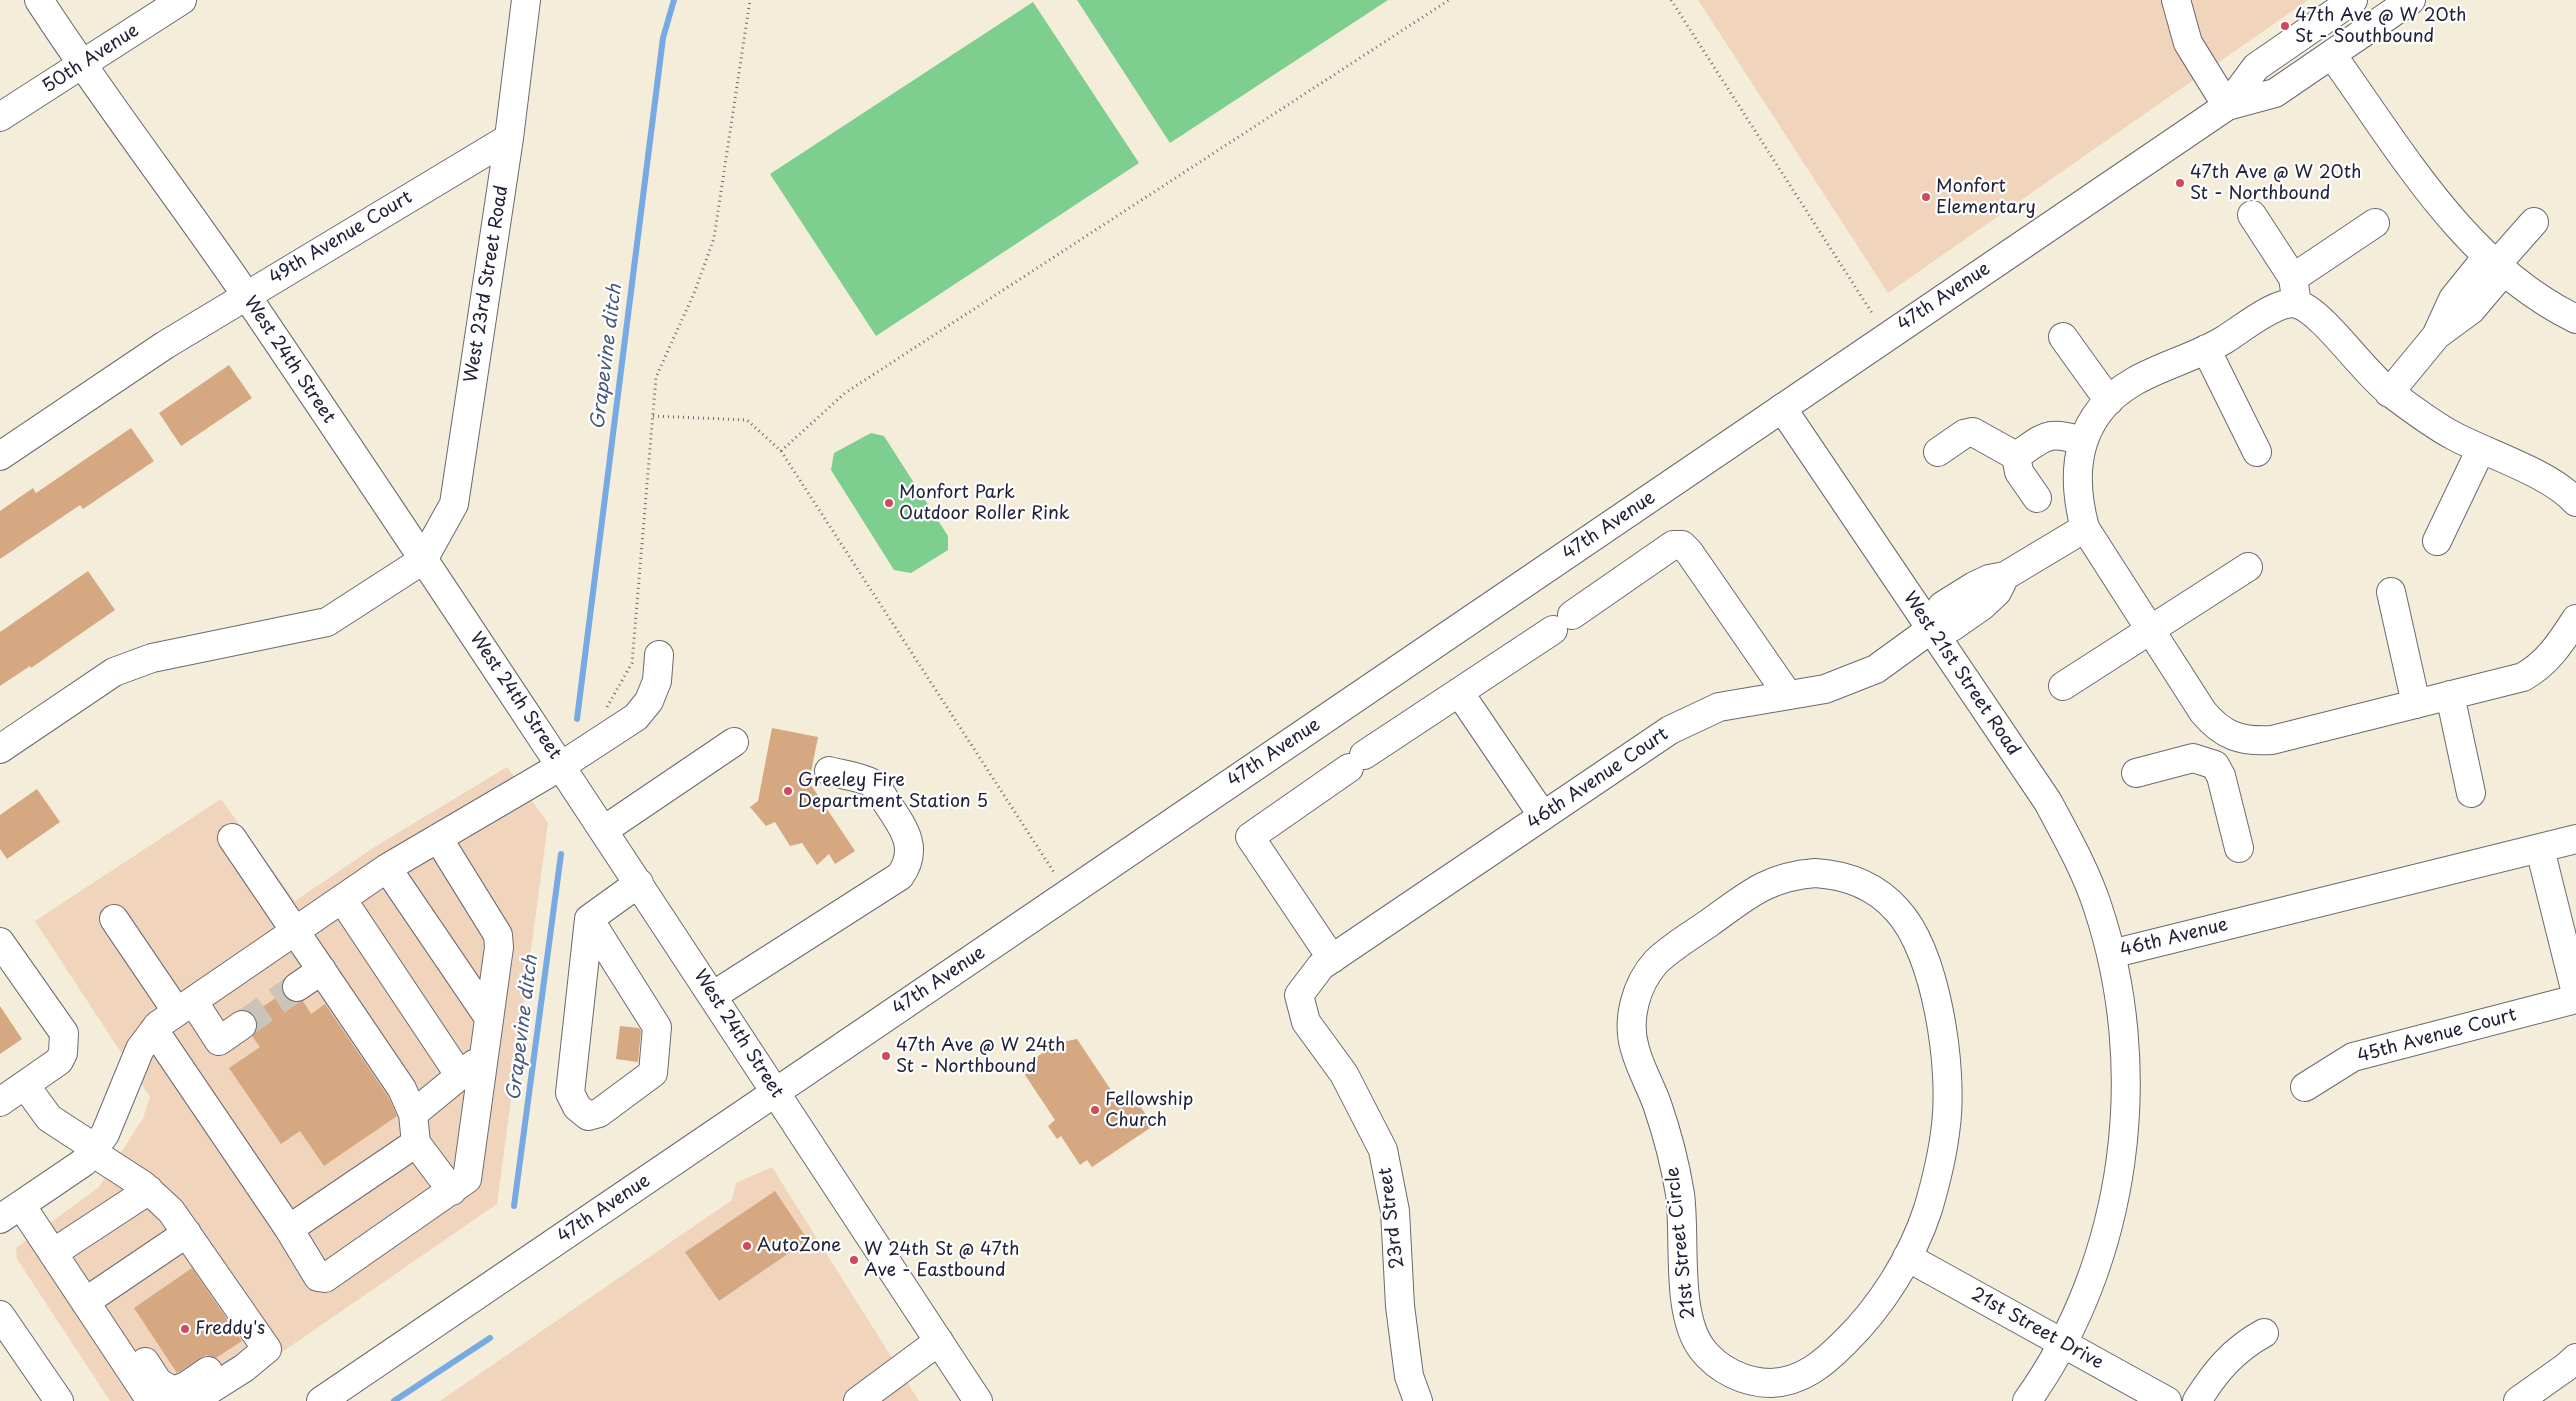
<!DOCTYPE html>
<style>
body{margin:0}
canvas{display:block;background:#f4edd9}
</style>
<canvas width="2576" height="1401"></canvas>
<script>
const context = document.querySelector('canvas').getContext('2d');
context.lineJoin = 'round';
function paint(path, color) {
  context.fillStyle = color;
  context.fill(path, 'evenodd');
}
function stroke(path, color, width, dash) {
  context.strokeStyle = color;
  context.lineWidth = width;
  context.lineCap = dash ? 'butt' : 'round';
  context.setLineDash(dash || []);
  context.stroke(path);
}
function drawText(font, color, halo, rows, align = 'center') {
  context.font = font + ' "Playpen Sans",sans-serif';
  context.lineWidth = 4.5;
  context.setLineDash([]);
  context.textBaseline = 'middle';
  context.strokeStyle = halo;
  context.fillStyle = color;
  for (const [text, x, y, turn = 0] of rows) {
    context.save();
    context.translate(x, y);
    context.rotate((+turn || 0) * Math.PI / 180);
    context.textAlign = isNaN(turn) ? turn : align;
    if (halo) context.strokeText(text, 0, 0);
    context.fillText(text, 0, 0);
    context.restore();
  }
}
paint(new Path2D(`
 M1698,0h610l-420,293z
 M507,767l41,56 -51,381 -286,197h-101l-93,-142 -1,-11 83,-61 44,-69 7,-21 -115,-176 186,-122 74,102 81,-55z
 M772,1167l147,234h-479l292,-201 4,-17z`), '#f0d5bc');
paint(new Path2D(`
 M1077,0h311l-218,143z
 M1033,2l106,161 -263,173 -106,-162z
 M871,433l13,3 64,100v14l-37,23 -17,-3 -63,-100 3,-17z`), '#7dce8f');
stroke(new Path2D(`
 M577,719l86,-681 11,-38
 M514,1206l47,-352
 M394,1401l96,-63`), '#77aae3', 6);
paint(new Path2D(`
 M229,365l23,33 -71,48 -22,-33z
 M131,428l23,33 -71,48 -3,-4 -80,54v-48l33,-23 3,5z
 M88,571l27,39 -84,58 -1,-2 -30,20v-54z
 M772,728l46,9 -9,45 46,69 -20,13 -6,-10 -12,11 -15,-22 -12,3 -15,-24 -9,4 -16,-19 8,-6z
 M37,789l23,33 -53,37 -7,-10v-34z
 M283,993l8,8h12l8,13 14,-10 64,94 8,18 -73,50 -24,-35 -19,13 -52,-76 31,-21 -8,-11 6,-12 -6,-10z
 M0,1006l22,33 -22,15z
 M620,1026l19,2 2,3 -3,31 -22,-3z
 M1077,1039l40,60 13,-9 23,36 -61,41 -5,-7 -7,5 -19,-29 -4,3 -9,-13 7,-6 -30,-45 13,-19 19,-13z
 M775,1191l33,49 -89,61 -34,-49z
 M192,1268l50,73 -26,17 -9,-3 -7,3 -23,15 -43,-65z`), '#d5a881');
stroke(new Path2D(`
 M242,1025l55,-38`), '#cac4b9', 28, [28, 14]);
const minor = new Path2D(`
 M39,0c66,102 141,198 209,298 247,365 488,735 730,1103
 M2176,0l12,43 39,63
 M2332,55c70,97 133,210 244,264
 M0,117l182,-117
 M2252,215l41,63 4,26
 M2496,265l38,-43
 M2293,278l82,-55
 M2437,335l34,-25 33,-39
 M2063,337l46,64
 M2206,349l51,103
 M2389,393l47,-57 17,-37 33,-41
 M1782,408l266,394c18,34 37,67 49,103 55,163 31,355 -70,496
 M1938,452l26,-18 9,-2 43,24
 M0,456l165,-111 344,-207
 M2037,498l-18,-26 -3,-16c30,-20 30,-26 67,-15
 M2576,502c-26,-29 -86,-47 -122,-66 -21,-11 -42,-27 -62,-42 -27,-19 -69,-83 -95,-90 -20,-5 -56,26 -73,36 -28,17 -61,25 -89,41 -58,33 -66,88 -50,147l118,184c20,24 38,30 69,28l251,-63c25,-14 38,-35 53,-58
 M2437,541l44,-92
 M2391,592l25,112
 M1572,615l101,-70h9l7,7 99,143
 M1931,629l11,-23 32,-20 15,-7 16,-3 80,-48
 M1931,629l21,-2 30,-21 15,-14 8,-16
 M2063,686l185,-119
 M1459,692l84,124
 M2450,695l21,98
 M0,749l114,-77 38,-14 175,-36 96,-62 31,-56 55,-366 17,-138
 M1364,755l189,-125
 M2136,773l57,-15 22,7 6,11 18,72
 M604,830l130,-88
 M2540,849l36,144
 M387,868l102,150
 M1815,873c32,2 60,12 82,37 40,43 56,158 49,215 -3,28 -10,57 -18,84 -16,49 -47,98 -84,134 -20,20 -42,39 -73,40 -26,0 -53,-13 -69,-34 -27,-36 -16,-110 -22,-155 -5,-31 -13,-61 -23,-90 -7,-19 -17,-36 -22,-55 -9,-29 1,-65 21,-87 15,-15 36,-27 53,-39 38,-27 57,-46 106,-50z
 M342,899l118,177
 M114,919l63,93
 M589,919l68,108 -4,46 -54,40 -11,3 -11,-9 -7,-14 19,-174 50,-36
 M0,942l64,91 -1,20 -4,8 -59,41
 M2111,954l465,-115
 M1332,959l-82,-122 99,-69
 M297,987l25,-17
 M714,995l186,-119c20,-28 3,-49 -13,-73 -4,-6 -8,-15 -14,-19 -7,-6 -34,-10 -44,-13
 M193,1001l26,40 23,-16
 M154,1030l135,199 127,-86 -3,-29 -11,-25 -170,-251
 M25,1085l24,33 46,30
 M2305,1087l48,-30 223,-58
 M413,1114l61,-50
 M416,1143l36,48
 M92,1152l51,33 28,26 96,138 -23,19 -52,33
 M21,1205l124,187 10,9
 M0,1219l84,-57 21,-28 35,-85 18,-24 229,-157 174,-102 75,-49 13,-16 8,-20 2,-26
 M289,1229l29,48 7,1 142,-99 32,-232 -1,-12 -60,-97
 M53,1253l96,-63
 M1907,1257l260,144
 M85,1302l102,-69
 M0,1315l59,86
 M145,1362l13,20 15,9 13,-5 22,-15
 M858,1401l81,-60
 M1418,1401l-9,-25 -9,-70 -5,-95 -12,-61 -39,-76 -38,-52 -7,-27 22,-29 349,-236 49,-23 106,-18 51,-20 55,-40
 M2197,1401c18,-29 36,-51 67,-68
 M2518,1401l48,-34 10,-9`);
const major = new Path2D(`
 M2227,106l29,-39 97,-67
 M321,1401l1906,-1295 48,-13 136,-93`);
stroke(minor, '#6c6972', 30);
stroke(major, '#6c6972', 30);
stroke(new Path2D(`
 M1671,0l201,313
 M653,416l94,4 34,31 274,423
 M781,451l64,-58 604,-393
 M607,707l25,-44 24,-286 39,-86 19,-53 36,-238`), '#6c6972', 3, [1, 4]);
stroke(minor, '#fff', 28);
stroke(major, '#fff', 28);
for (const [x, y, r, color] of [
 [2285,26,5,"#d1495b"],
 [2180,183,5,"#d1495b"],
 [1926,197,5,"#d1495b"],
 [889,503,5,"#d1495b"],
 [788,791,5,"#d1495b"],
 [886,1056,5,"#d1495b"],
 [1095,1110,5,"#d1495b"],
 [747,1246,5,"#d1495b"],
 [854,1260,5,"#d1495b"],
 [185,1329,5,"#d1495b"]
]) {
  const dot = new Path2D();
  dot.arc(x, y, r, 0, 2 * Math.PI);
  context.fillStyle = color;
  context.fill(dot);
  stroke(dot, '#fff', 2);
}
drawText('18px', '#22223b', '#fff', [
 ["47th Ave @ W 20th",2295,16],
 ["St - Southbound",2295,37],
 ["47th Ave @ W 20th",2190,173],
 ["St - Northbound",2190,194],
 ["Monfort",1936,187],
 ["Elementary",1936,208],
 ["Monfort Park",899,493],
 ["Outdoor Roller Rink",899,514],
 ["Greeley Fire",798,781],
 ["Department Station 5",798,802],
 ["47th Ave @ W 24th",896,1046],
 ["St - Northbound",896,1067],
 ["Fellowship",1105,1100],
 ["Church",1105,1121],
 ["AutoZone",757,1246],
 ["W 24th St @ 47th",864,1250],
 ["Ave - Eastbound",864,1271],
 ["Freddy's",195,1329]
], 'left');
drawText('18px', '#22223b', '#fff', [
 ["50th Avenue",91,59,-33],
 ["49th Avenue Court",341,238,-31],
 ["West 23rd Street Road",487,284,-81],
 ["47th Avenue",1944,297,-34],
 ["West 24th Street",289,360,56],
 ["47th Avenue",1609,526,-34],
 ["West 21st Street Road",1961,674,56],
 ["West 24th Street",515,696,56],
 ["47th Avenue",1274,753,-34],
 ["46th Avenue Court",1598,779,-34],
 ["46th Avenue",2174,938,-14],
 ["47th Avenue",939,981,-34],
 ["West 24th Street",738,1034,57],
 ["45th Avenue Court",2437,1036,-15],
 ["47th Avenue",604,1209,-34],
 ["23rd Street",1392,1218,-97],
 ["21st Street Circle",1681,1243,-96],
 ["21st Street Drive",2037,1329,29]
]);
drawText('italic 19px', '#44587e', '#fff', [
 ["Grapevine ditch",607,357,-83],
 ["Grapevine ditch",523,1028,-83]
]);
</script>
